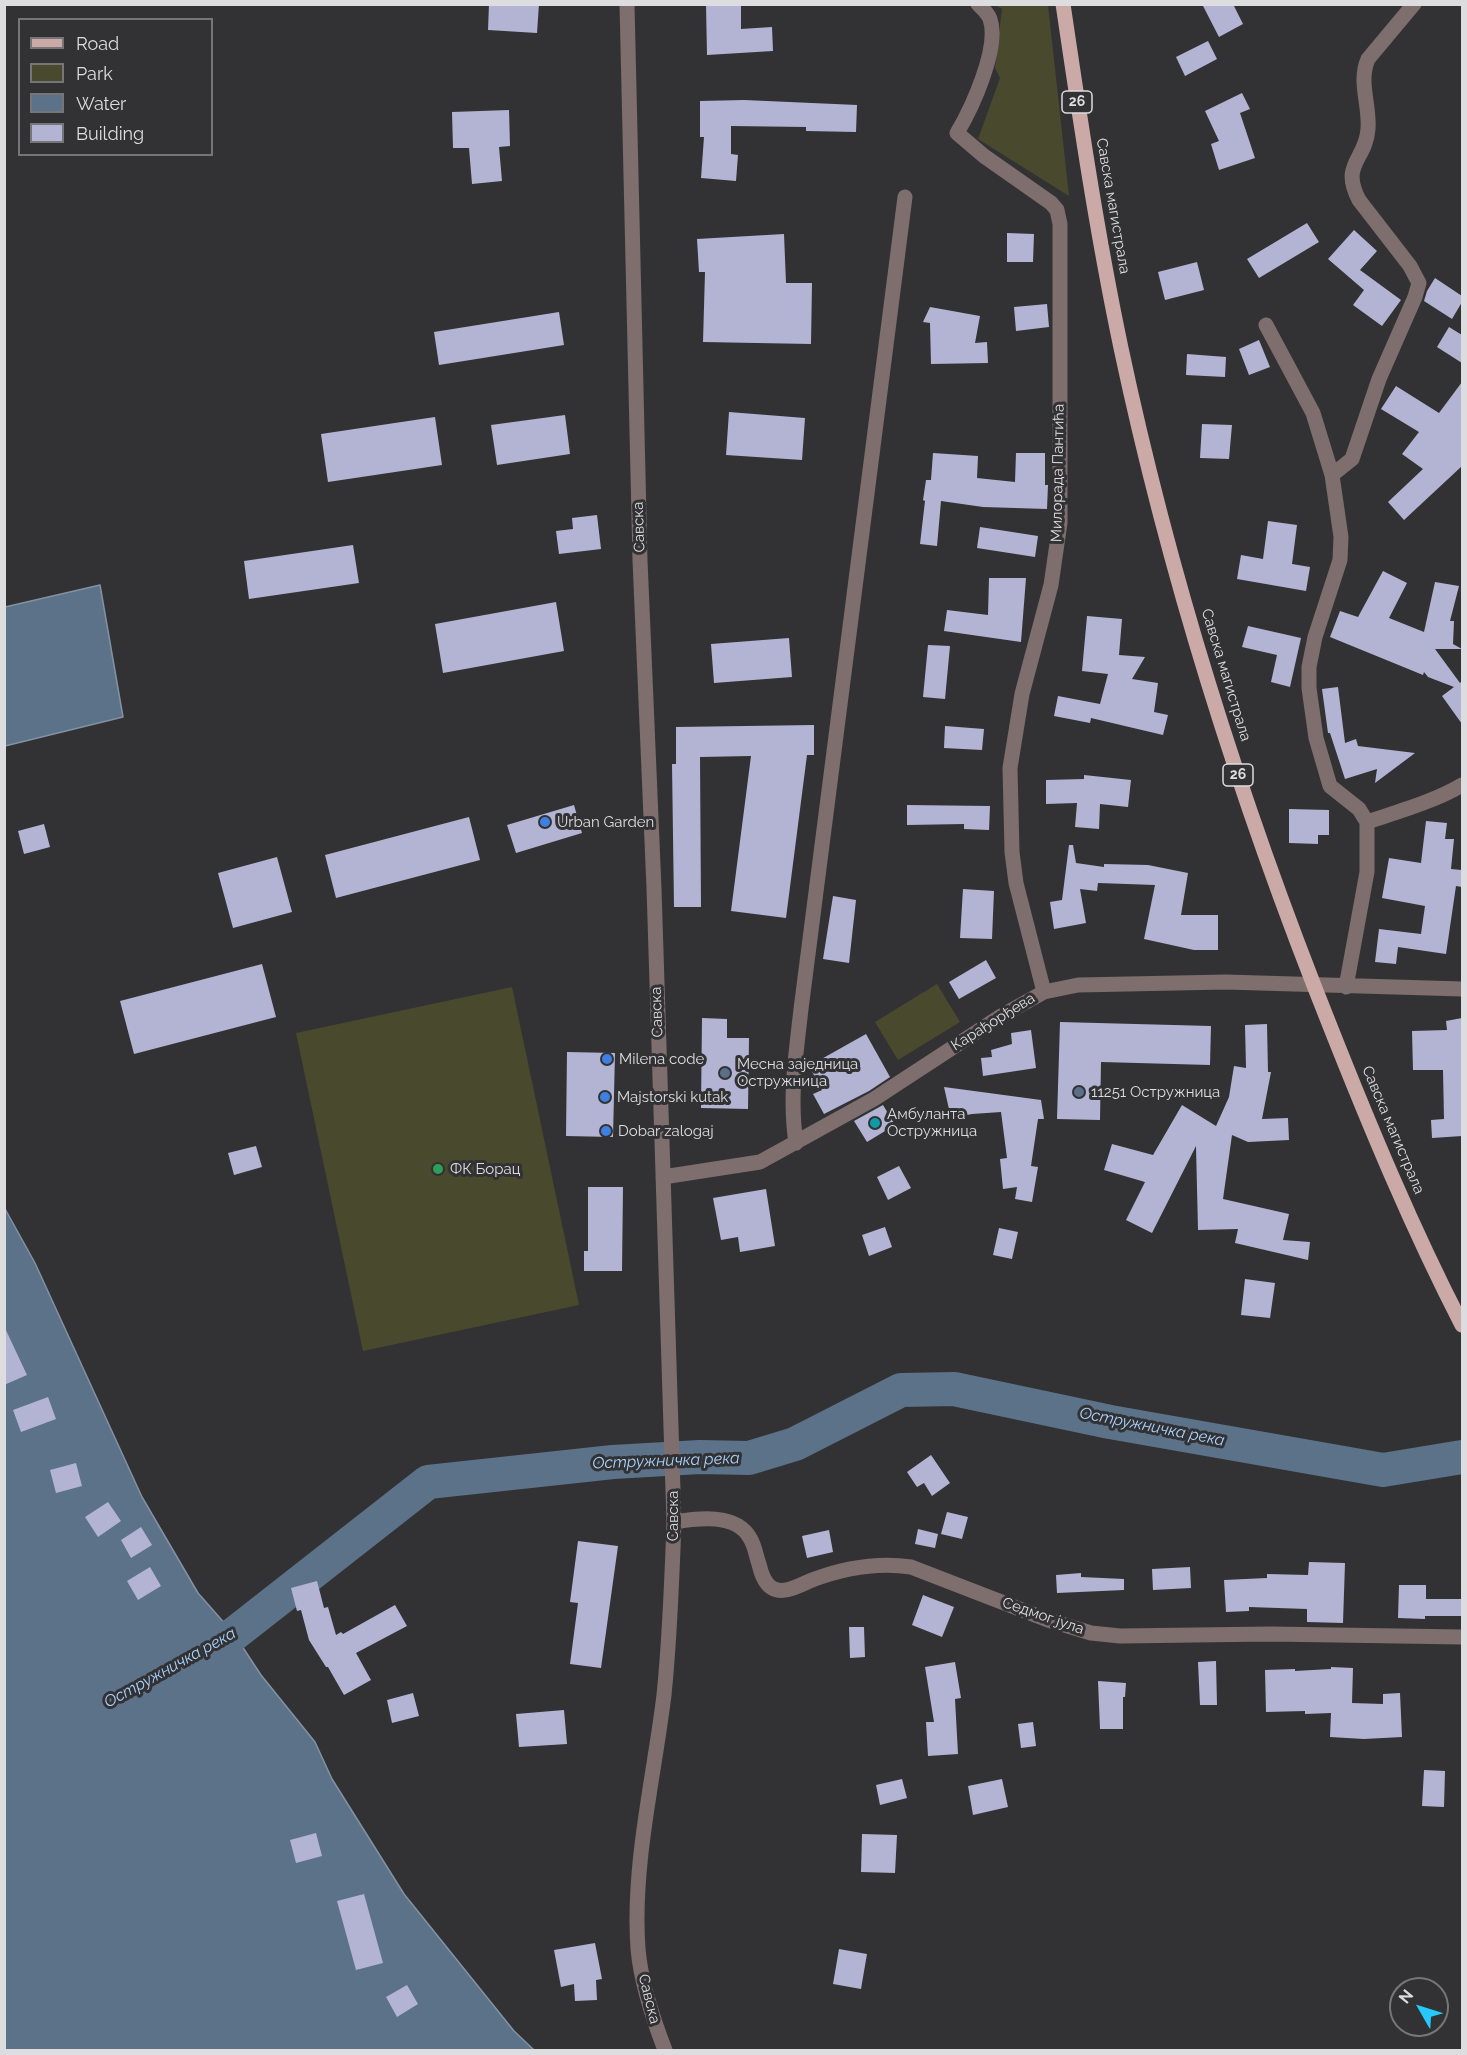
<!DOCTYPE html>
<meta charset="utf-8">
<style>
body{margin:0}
#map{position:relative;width:1467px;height:2055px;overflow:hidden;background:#323234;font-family:Raleway,sans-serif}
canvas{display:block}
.frame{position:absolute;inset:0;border:6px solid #dddddf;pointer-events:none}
.legend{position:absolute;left:18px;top:18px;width:195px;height:138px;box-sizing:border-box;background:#323234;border:2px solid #767678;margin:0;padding:8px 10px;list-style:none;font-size:18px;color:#dddddf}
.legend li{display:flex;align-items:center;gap:12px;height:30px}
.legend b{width:30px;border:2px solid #767678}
.north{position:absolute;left:1389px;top:1977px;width:60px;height:60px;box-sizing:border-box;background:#323234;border:2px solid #767678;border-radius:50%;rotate:309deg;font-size:16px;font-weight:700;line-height:24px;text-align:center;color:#dddddf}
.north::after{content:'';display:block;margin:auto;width:21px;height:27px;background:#25c9fe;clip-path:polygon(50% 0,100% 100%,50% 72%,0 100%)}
</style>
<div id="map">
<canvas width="1467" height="2055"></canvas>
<div class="frame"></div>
<ul class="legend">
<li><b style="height:8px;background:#caa9a6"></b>Road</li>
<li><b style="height:16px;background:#494a2d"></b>Park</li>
<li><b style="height:16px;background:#5c7289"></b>Water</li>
<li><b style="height:16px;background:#b3b4d4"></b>Building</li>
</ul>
<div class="north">N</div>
</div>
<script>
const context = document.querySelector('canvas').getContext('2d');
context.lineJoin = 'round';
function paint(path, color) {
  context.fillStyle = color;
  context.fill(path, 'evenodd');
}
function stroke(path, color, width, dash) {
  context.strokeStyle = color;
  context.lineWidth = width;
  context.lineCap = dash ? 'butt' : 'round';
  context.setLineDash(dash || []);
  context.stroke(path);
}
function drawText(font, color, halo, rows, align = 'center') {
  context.font = font + ' Raleway,sans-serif';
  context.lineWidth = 6;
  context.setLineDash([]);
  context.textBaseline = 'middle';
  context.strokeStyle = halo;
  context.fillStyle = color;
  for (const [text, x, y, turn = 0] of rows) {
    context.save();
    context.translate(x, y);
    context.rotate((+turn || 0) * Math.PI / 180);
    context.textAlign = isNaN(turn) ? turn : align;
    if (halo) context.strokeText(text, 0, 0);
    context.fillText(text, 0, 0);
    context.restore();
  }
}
paint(new Path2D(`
 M995,5h53l21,191 -91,-57 22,-61 -5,-10 7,-59z
 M937,984l23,38 -62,38 -23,-38z
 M512,987l67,318 -216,46 -67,-318z`), '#494a2d');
const water = new Path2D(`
 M100,585l23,132 -118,29v-139z
 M4,1207l31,56 107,234 56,96 36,41 27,41 54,67 17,37 72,115 110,137 20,19h-529z`);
paint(water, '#5c7289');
stroke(water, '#8392a3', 1.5);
stroke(new Path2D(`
 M192,1658l42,-24 194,-152 185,-20 87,-5 49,1 46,-14 106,-54 53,-1 156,33 273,48 79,-13`), '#5c7289', 34);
paint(new Path2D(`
 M489,4h50l-2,29 -49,-3z
 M706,4h35v25l31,-2 1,24 -66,4z
 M1202,4h31l10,20 -24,13z
 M1208,41l9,18 -32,17 -9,-19z
 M1242,93l8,16 -10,4 15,45 -36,12 -8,-26 8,-3 -14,-30z
 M744,100l113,5 -1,27 -50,-1v-4l-75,-1v28l7,1 -2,26 -35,-3 3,-41h-4v-36z
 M509,110l1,36 -11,1 3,34 -30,3 -3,-36h-16l-1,-36z
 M1307,223l12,19 -60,36 -12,-19z
 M1354,230l23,21 -17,19 41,30 -19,26 -29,-21 11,-15 -36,-31z
 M1007,233l27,1 -1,28h-26z
 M784,234l2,49h26l-1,61 -108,-2 2,-70h-6l-2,-33z
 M1197,262l7,28 -39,10 -7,-28z
 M1435,278l27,18v6l-10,17 -28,-18 3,-10z
 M1047,304l2,23 -33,4 -2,-24z
 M930,307l50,9 -5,27 12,-1 1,21 -57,1 -1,-41 -7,-1z
 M559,312l5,33 -125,20 -5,-33z
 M1449,327l13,8v28l-25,-16z
 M1259,340l11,27 -21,8 -10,-26z
 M1187,354l39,3 -1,20 -39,-2z
 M1462,382v84l-58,54 -16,-18 35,-33 -21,-15 17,-22 -38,-23 15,-23 43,27z
 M729,412l76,6 -3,42 -76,-5z
 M565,415l5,39 -73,11 -6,-40z
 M435,417l7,48 -114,17 -7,-48z
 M1202,424l30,1 -3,34 -29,-1z
 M933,453l45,3 -1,22 38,4 1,-29h29v32h3l-1,24 -64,-2 -42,-6 -4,45 -17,-2 5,-43 -2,-1 3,-20h5z
 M597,515l4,34 -42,5 -3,-23 17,-2 -1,-11z
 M1268,521l29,4 -5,39 18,3 -4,24 -69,-12 4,-24 22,4z
 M980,527l58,9 -3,21 -58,-9z
 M353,545l6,38 -110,16 -5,-38z
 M1383,571l24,12 -18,35 35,14 11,-50 24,4 -9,35h4l-1,23 9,5h-27l25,34 2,-2v43l-20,-28 12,-9 -26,-10 -4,-5 -1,3 -93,-38 10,-26 18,6z
 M989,578h37l-5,64 -77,-11 3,-21 41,5z
 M556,602l8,49 -121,22 -8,-49z
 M1087,616l35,3 -3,36 26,2 -13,22 26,4 -4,29 14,3 -5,20 -72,-17 -1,5 -36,-7 4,-20 42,8 8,-30 -26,-3z
 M1248,626l53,12 -11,49 -19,-5 6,-27 -35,-8z
 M789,638l3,39 -78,6 -3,-39z
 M928,645l22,1 -5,53 -22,-2z
 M1338,687l7,56 11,-4 2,7 57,7 -40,30 2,-14 -32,10 -15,-46h-2l-6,-44z
 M814,725v30h-7l-21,163 -55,-7 20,-155 -51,1 1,150h-27l-2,-143h4v-37z
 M945,726l39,3 -2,21 -38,-2z
 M1084,775l47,5 -3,27 -28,-3 -1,25 -24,-2 2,-24 -31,1v-24l38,-1z
 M574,805l8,28 -66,20 -9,-28z
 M907,805l83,1 -1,24 -25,-1v-5l-57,1z
 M1289,809l40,1v25h-11v9l-29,-1z
 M469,817l11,43 -144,38 -11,-43z
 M1426,821l21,2 -2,16h9l-3,30 11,1v17l-6,-1 -10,68 -48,-7 -2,17 -21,-2 4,-33 42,5 4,-28 -43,-8 7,-40 32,5z
 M44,824l6,23 -26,7 -6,-23z
 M1069,845h4l3,18 28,4v-3l44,1 40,8 -7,42h37v35h-24l-50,-11 11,-54 -57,-2 -1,8 -17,-2 6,34 -32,6 -4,-27 12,-2z
 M277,857l15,55 -59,16 -15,-55z
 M963,889l31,2 -2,48 -32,-1z
 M833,896l23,4 -7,63 -26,-4z
 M986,960l10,18 -37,21 -10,-17z
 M262,964l14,53 -142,37 -14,-53z
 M702,1018l25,1v19h22l-1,71 -47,-1z
 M1462,1018v118l-30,2 -1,-18 13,-1 -1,-49h-30l-1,-39 35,-1 -1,-9z
 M1060,1022l151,4 -1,39 -109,-3 -1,58 -43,-1z
 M1267,1024l1,48h3l-9,47 26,-1 1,22 -41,2 -16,-7 -9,64 66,15 -6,26 27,2 -2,18 -73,-17 3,-14 -40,1 -2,-84 -44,87 -26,-13 19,-38 -41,-12 8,-26 41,11 29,-50 34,21 13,-29 5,-31 12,2 -1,-43z
 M1031,1030l5,38 -53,8 -2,-18 11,-1 -1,-7 21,-6 -1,-11z
 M866,1034l24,43 -21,14 -45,23 -11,-20 9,-4 -13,-24z
 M567,1052l48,1 -2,84 -47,-1z
 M944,1087l97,13 3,19h-6l-7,47 7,1 -6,35 -17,-3 2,-12 -14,2 -3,-30 7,-1 -6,-46 -29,2 -21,4z
 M883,1105l12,20 -28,17 -13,-21z
 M256,1146l6,21 -28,8 -6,-22z
 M899,1166l12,22 -23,12 -11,-23z
 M588,1187h35l-1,84h-38v-20h4z
 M766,1189l9,57 -35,6 -2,-15 -17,3 -8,-42z
 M885,1227l7,20 -23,9 -7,-21z
 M999,1228l19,4 -6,27 -19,-4z
 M1245,1279l30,4 -5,35 -29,-3z
 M4,1326l23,49 -23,10z
 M48,1397l8,22 -35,13 -8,-22z
 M931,1455l19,28 -18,13 -8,-13 -7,4 -10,-15z
 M76,1463l6,23 -26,7 -6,-23z
 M108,1502l13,19 -23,16 -13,-20z
 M947,1512l21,5 -6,22 -21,-5z
 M141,1527l11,18 -21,13 -10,-18z
 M918,1529l20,5 -3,14 -20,-4z
 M829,1530l4,22 -26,6 -5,-22z
 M578,1541l40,5 -17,122 -31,-4 8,-61 -8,-1z
 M1309,1562l36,1 -2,60 -36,-1v-13l-58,-2v4l-23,1 -2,-32 43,-2v-4l41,1z
 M150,1567l11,19 -23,14 -11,-19z
 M1190,1567l1,21 -38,2 -1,-21z
 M1081,1573v4l43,2v11l-67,3 -1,-18z
 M317,1581l7,27 4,-1 8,28 5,-3 2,2 52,-29 12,21 -51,27 15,27 -27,15 -16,-28h-2l-17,-27 -8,-30 -4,1 -6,-23z
 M1399,1585h27v14h36v17h-37v3l-27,-1z
 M923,1595l31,12 -12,30 -30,-12z
 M849,1627h15l1,30 -15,1z
 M1216,1661l1,44h-17l-2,-43z
 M955,1662l6,36 -6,1 3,55 -30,2 -2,-34h8l-9,-55z
 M1331,1667l22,1 -1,35 31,1v-10l17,-1 2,44 -38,2 -34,-2 1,-24 -26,1v-3l-39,1 -1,-42 30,-1v2l36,-2z
 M1098,1681l28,2 -1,14h-2v32h-23z
 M413,1693l6,23 -27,7 -5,-23z
 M564,1710l3,34 -48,3 -3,-33z
 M1033,1722l3,24 -15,2 -3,-24z
 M1424,1770l21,1 -1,36 -22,-1z
 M902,1779l5,19 -27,7 -4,-20z
 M1002,1779l6,28 -35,8 -5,-29z
 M316,1833l6,23 -26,7 -6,-23z
 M862,1834l35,1 -2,38 -34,-1z
 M364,1894l19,69 -27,7 -19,-69z
 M595,1943l7,36 -6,1 1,20 -22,1 -1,-17 -13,3 -7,-37z
 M839,1949l28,5 -6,35 -28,-5z
 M407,1985l11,19 -21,13 -11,-20z`), '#b3b4d4');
stroke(new Path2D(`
 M627,4l13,556 14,328 20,634c-2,57 -4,115 -10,173 -10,83 -32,170 -26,254 3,34 15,70 27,101
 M978,4c4,4 10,9 12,15 10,28 -18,89 -33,114l27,23 67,47 6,7 3,14v299l-9,62 -29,109 -12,74 2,84 4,31 28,109
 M1266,325l47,88 19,62 9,62 -1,23 -25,77 -6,30v21l7,50 14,48 29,23 8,13v50l-21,115
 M1332,475l20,-16 27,-80 36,-82 4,-14 -9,-17 -51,-66c-19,-36 7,-40 9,-71 2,-24 -10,-47 0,-70l46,-55
 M1367,822c33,-11 66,-20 95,-37
 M796,1143c-7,-45 0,-89 5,-134l104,-812
 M663,1177l97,-15 114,-63 127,-83 43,-24 34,-7 148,-3 236,7
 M674,1522c24,-4 62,-9 76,16 5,8 6,18 9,26 2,9 5,19 13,24 12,7 28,-3 40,-8 32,-12 65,-18 99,-13l137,53 43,13 29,3 151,-2 191,3`), '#7e6e6d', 15);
stroke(new Path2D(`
 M1063,4c17,115 34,230 58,344 49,231 121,458 209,678 40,101 82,202 132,299`), '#caa9a6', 15);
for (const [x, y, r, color] of [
 [545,822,6,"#3f7fe0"],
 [607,1059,6,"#3f7fe0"],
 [725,1073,6,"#5c6f8a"],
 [1079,1092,6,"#5c6f8a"],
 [605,1097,6,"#3f7fe0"],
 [875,1123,6,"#0f9aa8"],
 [606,1131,6,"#3f7fe0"],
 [438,1169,6,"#2e9e5b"]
]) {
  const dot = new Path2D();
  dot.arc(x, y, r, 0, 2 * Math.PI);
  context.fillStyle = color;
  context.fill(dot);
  stroke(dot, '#323234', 2);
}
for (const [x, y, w] of [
 [1077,102,30],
 [1238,775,30]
]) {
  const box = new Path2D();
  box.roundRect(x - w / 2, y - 11, w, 22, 4.5);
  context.fillStyle = '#323234';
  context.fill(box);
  stroke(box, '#dddddf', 1.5);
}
drawText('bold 14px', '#dddddf', null, [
 ["26",1077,102],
 ["26",1238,775]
]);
drawText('15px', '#dddddf', '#323234', [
 ["Савска магистрала",1113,206,80],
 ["Милорада Пантића",1058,473,-89],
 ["Савска",639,527,-92],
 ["Савска магистрала",1226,675,73],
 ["Савска",657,1012,-92],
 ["Карађорђева",993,1022,-32],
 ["Савска магистрала",1393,1130,67],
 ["Савска",673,1516,-90],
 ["Седмог јула",1043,1616,19],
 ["Савска",649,1999,76]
]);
drawText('15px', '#dddddf', '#323234', [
 ["Urban Garden",557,822],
 ["Milena code",619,1059],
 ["Месна заједница",737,1064],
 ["Остружница",737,1081],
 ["11251 Остружница",1091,1092],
 ["Majstorski kutak",617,1097],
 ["Амбуланта",887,1114],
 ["Остружница",887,1131],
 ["Dobar zalogaj",618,1131],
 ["ФК Борац",450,1169]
], 'left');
drawText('italic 16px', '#a9d2fe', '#323234', [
 ["Остружничка река",1152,1427,11],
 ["Остружничка река",666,1461,-2],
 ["Остружничка река",170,1668,-29]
]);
</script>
